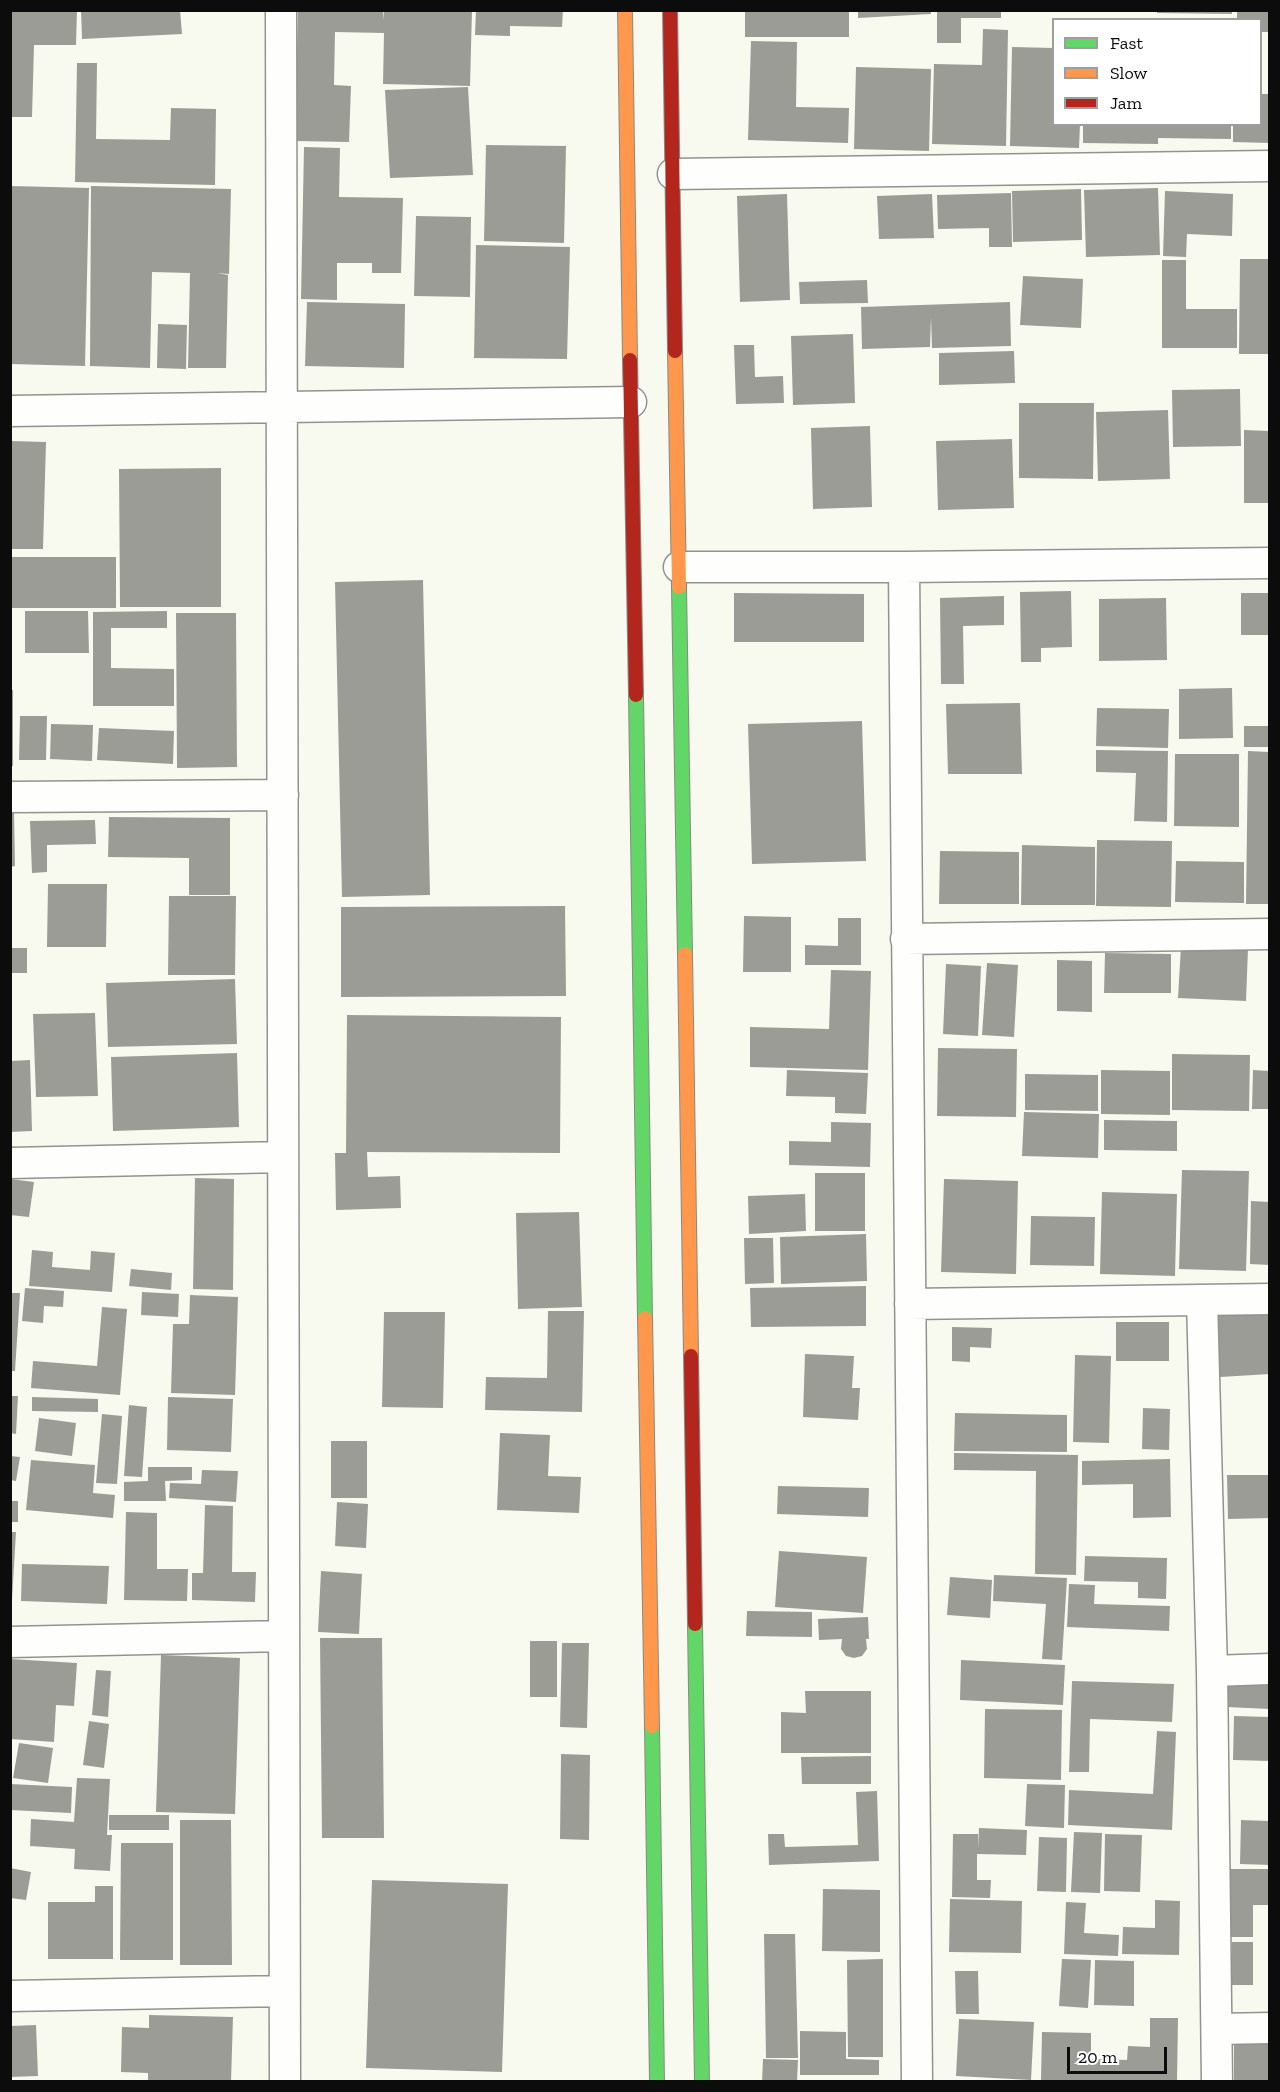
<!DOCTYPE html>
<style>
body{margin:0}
#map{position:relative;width:1280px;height:2092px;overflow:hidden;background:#f8faf0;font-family:"Zilla Slab",serif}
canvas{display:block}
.frame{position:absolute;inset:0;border:12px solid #0c0c0c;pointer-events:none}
.legend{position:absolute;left:1052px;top:18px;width:210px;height:108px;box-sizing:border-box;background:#fff;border:2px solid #9e9e9e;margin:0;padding:8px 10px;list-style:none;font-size:18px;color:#0c0c0c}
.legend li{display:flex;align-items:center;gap:12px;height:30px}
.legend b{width:30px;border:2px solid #9e9e9e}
.scale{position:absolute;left:1067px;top:2047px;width:100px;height:27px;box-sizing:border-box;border:3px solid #0c0c0c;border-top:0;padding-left:8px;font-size:18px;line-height:21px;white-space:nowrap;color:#0c0c0c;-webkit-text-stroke:4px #fff;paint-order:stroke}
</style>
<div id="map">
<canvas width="1280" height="2092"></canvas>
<div class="frame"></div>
<ul class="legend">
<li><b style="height:8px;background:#63d668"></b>Fast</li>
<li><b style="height:8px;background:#ff974d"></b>Slow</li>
<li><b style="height:8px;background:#b3261e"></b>Jam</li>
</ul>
<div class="scale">20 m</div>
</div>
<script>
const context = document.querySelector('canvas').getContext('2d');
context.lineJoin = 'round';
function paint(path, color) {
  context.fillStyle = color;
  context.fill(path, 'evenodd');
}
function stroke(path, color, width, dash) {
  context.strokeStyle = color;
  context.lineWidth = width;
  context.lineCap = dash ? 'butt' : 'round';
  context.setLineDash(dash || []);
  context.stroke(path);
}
paint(new Path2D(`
 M10,10h67l-1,35h-42l-2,72h-22z
 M81,10h99l2,24 -100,5z
 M298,10h85l1,10v-10h88l-2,76 -87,-2 1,-51 -49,-1 -1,53 17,1 -2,56 -54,-1z
 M476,10h87l-1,17 -52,-1v10l-35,-1z
 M745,10h104v27h-104z
 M858,10h73v4l-73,4z
 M937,10h64v8h-40v25h-24z
 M1157,10h75v4l-75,-1z
 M1237,10h33v22h-10v-12h-23z
 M983,29l25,1 -2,116 -74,-2 2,-80 48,1z
 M751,41l46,1 -1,65 53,1 -1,35 -100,-3z
 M1012,47l42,1v76h26l-1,24 -69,-2z
 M77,63h20l-1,76 74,1 1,-32 45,1 -1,76 -140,-3z
 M856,67l75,2 -2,82 -75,-2z
 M468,87l5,88 -83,3 -5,-88z
 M1261,94h9v49l-37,-1v-18h27z
 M1083,124h148v15l-73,-1v6l-75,-1z
 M486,145l80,1 -2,97 -80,-2z
 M304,147l36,1 -1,49 64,1 -2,75h-29v-10h-35v37l-36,-1z
 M12,186l77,2 -4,178 -75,-2z
 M91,186l140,3 -2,85 -12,-1 11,2 -2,93h-38l2,-95 -38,-1 -2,96 -60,-2z
 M1158,188l2,67 -74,2 -2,-67z
 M1081,189l1,51 -69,2 -1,-51z
 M1165,191l68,3 -1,42 -45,-2 -1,23 -23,-1z
 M1011,193l1,54h-23v-19l-51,1 -1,-34z
 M787,194l3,106 -50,2 -3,-106z
 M932,194l2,44 -55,1 -2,-43z
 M416,216l55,1 -1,80 -56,-1z
 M476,245l94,2 -3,112 -93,-1z
 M1240,259h30v95h-31z
 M1162,260h24v49h51v39h-75z
 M1023,276l60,3 -2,49 -61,-3z
 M867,280l1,23 -68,1 -1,-22z
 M307,302l98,2 -1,64 -99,-2z
 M1010,302l1,44 -79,2 -1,-31 -1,30 -68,2 -1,-42z
 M158,324l29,1 -1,44 -29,-1z
 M853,334l2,69 -62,2 -2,-69z
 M734,345h20l1,32 28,-1 1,27 -48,1z
 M1014,351l1,32 -76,2v-32z
 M1240,389l1,57 -68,1 -1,-57z
 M1019,403h75l-1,76 -74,-1z
 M1168,410l2,69 -72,2 -2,-69z
 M870,426l2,81 -59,2 -2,-81z
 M1244,430l26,1v72h-26z
 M1012,439l2,69 -76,2 -2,-69z
 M10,441l36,1 -3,107h-33z
 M221,468v139h-101l-1,-138z
 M10,557h106v51h-106z
 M423,580l7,315 -88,2 -7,-315z
 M1071,591l1,56 -31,1v14h-20l-1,-70z
 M734,593l130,1v48h-130z
 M1241,593h29v42h-29z
 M1004,596v29l-41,1 1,58h-23l-1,-86z
 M1166,598l1,62 -68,1v-62z
 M25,611h63l1,42h-64z
 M167,611v17h-56v40l63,1v37h-81v-94z
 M176,613h60l1,154 -60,1z
 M1232,688l1,50 -54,1v-50z
 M10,690h3v76h-3z
 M1020,703l2,71h-74l-2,-70z
 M1097,708l72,1 -1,39 -72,-2z
 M20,716h27l-1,44h-27z
 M862,721l4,140 -114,3 -4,-140z
 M51,724l42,1 -1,36 -42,-2z
 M1244,726h26v21h-26z
 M99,728l75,3 -1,33 -76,-4z
 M1096,750l72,1 -1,71 -33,-1 2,-48 -40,-1z
 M1248,751l21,1 1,152h-24z
 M1175,754h64v73l-65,-1z
 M10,812h4l1,54 -5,1z
 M109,817l121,1v77h-41v-37l-81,-1z
 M95,820l1,24 -49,1v27l-15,1 -2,-52z
 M1097,840l75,1 -1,66 -75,-1z
 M1022,845l73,2v58h-74z
 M940,851l79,1v52h-80z
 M1176,861l68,1v41l-69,-1z
 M48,884h59l-1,63h-59z
 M169,896h67l-1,79h-67z
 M565,906l1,90 -225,1v-90z
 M744,916l47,1v55h-48z
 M838,918h23v47h-56v-20l33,1z
 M1181,946l67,3 -2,52 -68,-3z
 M10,948h17v25h-17z
 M1105,953l66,1v39h-67z
 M1057,960l35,1v51l-35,-1z
 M987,963l31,2 -4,72 -32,-2z
 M946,964l35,2 -3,70 -35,-2z
 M831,970l40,1 -3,99 -118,-3v-40l79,2z
 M235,979l2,65 -129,3 -2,-64z
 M95,1013l3,83 -62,1 -3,-83z
 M347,1015l214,2 -1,136 -193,-1 1,25 32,-1 1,32 -65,2 -1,-57h11z
 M938,1048l79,1 -1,68 -79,-1z
 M237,1053l2,74 -126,4 -2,-74z
 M1172,1054l78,1 -1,56 -77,-1z
 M30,1060l2,71 -22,1v-71z
 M787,1070l81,3 -2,41 -31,-1v-16l-49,-1z
 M1101,1070l69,1v44l-69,-1z
 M1253,1070l17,1v38h-18z
 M1025,1074l73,1v36l-73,-1z
 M1024,1112l75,2 -1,44 -76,-2z
 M1104,1120l73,1v30l-73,-1z
 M831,1122l40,1 -1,44 -81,-2v-24l42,1z
 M1182,1170l67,1 -3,100 -67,-2z
 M815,1173h50v58h-50z
 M195,1178l39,1 -1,111 -40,-1z
 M10,1179l24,3 -5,35 -19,-2z
 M944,1179l74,2 -2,93 -75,-2z
 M1102,1192l75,2 -2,82 -75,-2z
 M805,1194l1,37 -57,3 -1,-38z
 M1251,1201l19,1v63l-20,-1z
 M579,1212l3,95 -64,2 -2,-96z
 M1031,1216l64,1 -1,49 -64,-1z
 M866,1234l1,47 -86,3 -1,-47z
 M744,1238h29l1,45 -29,1z
 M32,1250l21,2 -1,15 38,3 1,-19 24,2 -3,39 -83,-6z
 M131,1269l41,4 -1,17 -42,-4z
 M866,1286v40l-115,1 -1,-39z
 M25,1288l39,3 -1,16 -19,-1 -1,17 -21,-2z
 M142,1292l37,2 -1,23 -37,-2z
 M10,1293h10l-5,78h-5z
 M190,1295l48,2 -3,98 -64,-2 2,-69h16z
 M102,1307l25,2 -7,86 -89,-7 2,-27 64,5z
 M1270,1309v65l-50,3 -4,-65z
 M548,1311h36l-2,101 -97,-2 1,-33 61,1z
 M384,1312h61l-2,96 -61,-1z
 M1116,1322h53v39h-53z
 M952,1327l40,1 -1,20 -21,-1v15l-18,-1z
 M805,1354l49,2 -2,32h8l-2,32 -55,-3z
 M1075,1355l36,1 -2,87 -36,-1z
 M10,1396h8l-2,38 -6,-1z
 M32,1397l66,2v13l-66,-1z
 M168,1397l65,2 -2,53 -64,-2z
 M129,1405l18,2 -5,70 -18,-1z
 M1143,1408l27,1 -1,41 -27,-1z
 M955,1413l112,2v37l-113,-1z
 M102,1414l20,2 -5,68 -21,-1z
 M39,1418l37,5 -4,33 -37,-5z
 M500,1433l50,2 -2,41 33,1 -2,36 -82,-3z
 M331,1441h36v57h-36z
 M954,1453l124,2 -2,120 -41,-1 1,-103 -82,-1z
 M10,1456l10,1 -4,24 -6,-1z
 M1170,1459l1,58 -38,1v-34l-51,1v-24z
 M31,1460l64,5 -2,28 22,2 -2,23 -87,-8z
 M148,1467h44v13l-27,1 1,20h-42v-19l24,-1z
 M202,1470l36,1 -2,31 -67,-4 1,-15 31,1z
 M1227,1475h43v43l-42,1z
 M778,1486l91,2 -1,29 -91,-3z
 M10,1501h8v21h-8z
 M337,1502l31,2 -2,44 -31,-2z
 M205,1505l28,1 -1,66h24l-1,30 -63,-2v-27h11z
 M126,1512l31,1v56h31l-1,32 -63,-1z
 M10,1532h6l-4,68h-2z
 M779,1551l88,6 -4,56 -88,-6z
 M1085,1556l82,2 -1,41 -28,-1v-16l-54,-1z
 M22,1564l87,2 -2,38 -86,-3z
 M321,1571l41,3 -3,60 -41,-2z
 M994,1575l73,3 -5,82 -20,-1 4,-55 -53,-3z
 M950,1577l42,3 -2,38 -43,-3z
 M1069,1584l26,1 -1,19 76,2 -1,25 -102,-4z
 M747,1611l65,1v25l-66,-1z
 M868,1617l1,22h-3l1,10 -5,7 -8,2 -8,-2 -5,-7 1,-10 -23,1 -1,-21z
 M320,1638h62l2,200h-62z
 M530,1641h27v56h-27z
 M562,1643h27l-2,85 -27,-1z
 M161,1655l79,3 -5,156 -79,-2z
 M10,1659l67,4 -3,43 -18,-1 -2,37 -44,-3z
 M961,1660l104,5 -2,40 -103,-5z
 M96,1670l15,1 -3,46 -16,-2z
 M1072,1681l102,3 -2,38 -82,-3 -1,53h-20z
 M1226,1681l44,2v26l-44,-2z
 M805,1691h66v62h-90v-41l25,1z
 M985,1709l77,1 -1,70 -77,-2z
 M1234,1716l36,1v44l-37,-1z
 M89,1721l20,3 -5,44 -21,-3z
 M1157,1731l19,1 -4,98 -104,-5 1,-35 84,4z
 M19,1743l34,5 -5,35 -35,-5z
 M561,1754l29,1 -1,85 -29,-1z
 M871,1756v28h-69l-1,-27z
 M77,1778l33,1 -3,56h5l-2,36 -36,-2 1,-20 -45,-3 1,-27 43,3z
 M10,1784l62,3 -1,26 -61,-3z
 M1027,1784l38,1 -1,43 -39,-2z
 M877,1791l2,70 -110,4 -1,-31h16l1,13 73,-2 -2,-53z
 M109,1815h60v15h-60z
 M180,1820h51l1,145h-52z
 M1241,1820l29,1v44l-30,-1z
 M979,1828l48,2 -1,25 -49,-1v26h14l-1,18 -38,-1 1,-63h25v14z
 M1074,1832l28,1 -2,60 -29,-1z
 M1105,1834l37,1 -2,57 -36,-1z
 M1039,1837l28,1 -1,54 -29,-1z
 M121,1843h52v117h-53z
 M10,1868l21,4 -5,28 -16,-2z
 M1230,1869h39v36h-16v32h-23z
 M372,1880l136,4 -6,188 -136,-4z
 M95,1886h18v73h-65v-57h47z
 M823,1889l57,1v62l-58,-1z
 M950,1899l72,2 -1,52 -72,-1z
 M1155,1900l25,1 -1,54 -57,-1 1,-27 32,1z
 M1066,1902l20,1 -2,30 35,2 -1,21 -54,-2z
 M764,1934h31l3,124h-32z
 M1232,1942h21v43h-21z
 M883,1959v98h-35l-1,-97z
 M1062,1959l29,1 -3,48 -29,-2z
 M1095,1960l39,1v45l-40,-1z
 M955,1971h23l1,43h-23z
 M149,2015l84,2 -2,65h-83v-9l-27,-1 1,-45 27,1z
 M1150,2018h28l-1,64 -136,-2 1,-48 49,1v26l36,1 1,-14 22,1z
 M959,2019l75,3 -3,58 -75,-4z
 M36,2025l2,51 -28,1v-51z
 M800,2031l46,1v27l33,1v15h-79z
 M1234,2042h36v40h-36z
 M763,2059l35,1 -1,22h-35z`), '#9c9c96');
const street = new Path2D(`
 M281,10l4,2072
 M673,174l597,-8
 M10,411l621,-9
 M679,567h225l366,-4
 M904,567l13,1515
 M10,797l273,-2
 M906,939l364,-5
 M10,1163l273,-6
 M1202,1300l10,371 5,411
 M910,1304l360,-5
 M10,1642l274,-6
 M1212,1671l58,-2
 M10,1996l274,-5
 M1217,2029l53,-1`);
const fast = new Path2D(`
 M679,587l6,367
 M636,695l9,623
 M695,1624l7,458
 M652,1726l5,356`);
const slow = new Path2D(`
 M625,10l5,350
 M675,351l4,236
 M685,954l6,402
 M645,1318l7,408`);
const jam = new Path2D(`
 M670,10l5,341
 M630,360l6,335
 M691,1356l4,268`);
stroke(street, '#92938f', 33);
stroke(fast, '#898a85', 16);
stroke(slow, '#898a85', 16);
stroke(jam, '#898a85', 16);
stroke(street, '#fefefd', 30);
stroke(fast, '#63d668', 14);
stroke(slow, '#ff974d', 14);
stroke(jam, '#b3261e', 14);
</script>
